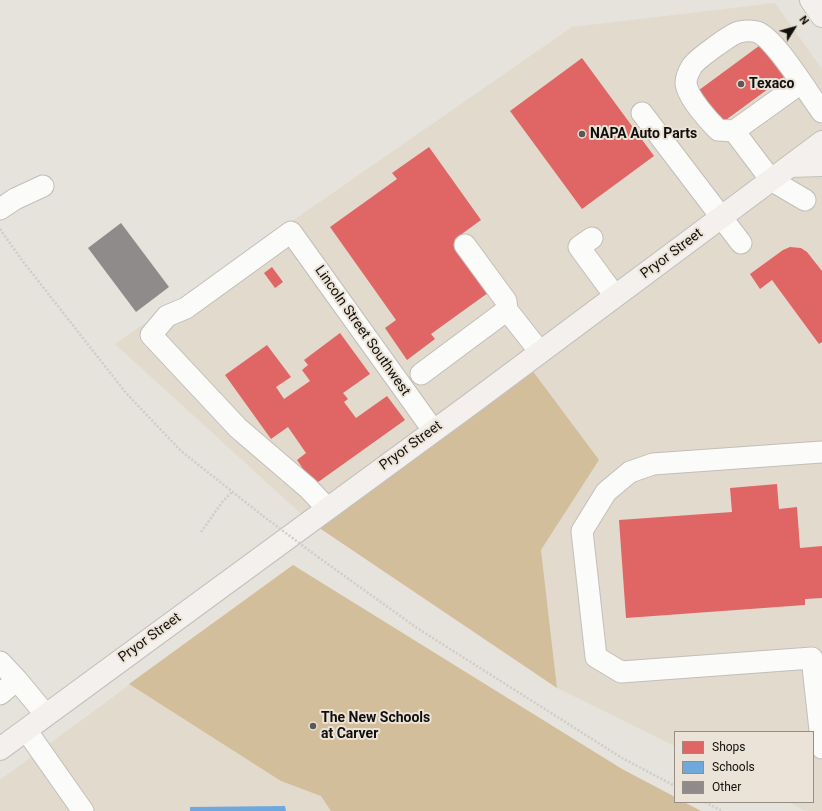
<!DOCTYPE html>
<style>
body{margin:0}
#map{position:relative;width:822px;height:811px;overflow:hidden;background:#e6e2dc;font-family:Roboto,sans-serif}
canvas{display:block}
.legend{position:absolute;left:674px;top:731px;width:140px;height:72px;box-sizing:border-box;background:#ebe3d7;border:1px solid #948e85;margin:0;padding:5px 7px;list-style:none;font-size:12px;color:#110f0b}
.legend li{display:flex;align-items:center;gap:8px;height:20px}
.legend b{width:20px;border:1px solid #948e85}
.north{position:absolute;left:774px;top:8px;width:40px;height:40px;-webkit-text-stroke:3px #ebe3d7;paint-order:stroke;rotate:53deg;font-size:11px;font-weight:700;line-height:16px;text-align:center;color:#110f0b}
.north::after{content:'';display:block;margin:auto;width:14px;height:18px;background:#110f0b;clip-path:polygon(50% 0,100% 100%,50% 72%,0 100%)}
</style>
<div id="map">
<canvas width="822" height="811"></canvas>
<ul class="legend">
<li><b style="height:11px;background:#e06666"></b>Shops</li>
<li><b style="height:11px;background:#6fa8dc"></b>Schools</li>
<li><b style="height:11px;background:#8f8b8a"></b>Other</li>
</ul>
<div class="north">N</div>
</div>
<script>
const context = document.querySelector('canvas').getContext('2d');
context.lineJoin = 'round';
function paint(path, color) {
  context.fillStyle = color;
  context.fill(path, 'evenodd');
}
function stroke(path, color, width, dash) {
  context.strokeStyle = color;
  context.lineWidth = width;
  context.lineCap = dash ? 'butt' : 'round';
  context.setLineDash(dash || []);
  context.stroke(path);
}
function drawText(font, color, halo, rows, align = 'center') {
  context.font = font + ' Roboto,sans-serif';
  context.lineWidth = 4;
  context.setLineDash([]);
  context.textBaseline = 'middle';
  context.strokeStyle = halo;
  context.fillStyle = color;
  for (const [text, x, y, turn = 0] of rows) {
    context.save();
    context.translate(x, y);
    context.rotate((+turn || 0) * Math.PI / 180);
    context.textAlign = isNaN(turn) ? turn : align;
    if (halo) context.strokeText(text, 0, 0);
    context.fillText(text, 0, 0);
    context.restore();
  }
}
paint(new Path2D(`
 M775,3l47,66v742h-16l-18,-9h25v-70h-138v14l-118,-58 -16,-138 58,-90 -290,61 -194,-177 457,-317z
 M293,565l329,204 53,28v5h9l17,9h-701v-31z`), '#e2dacc');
paint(new Path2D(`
 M526,362l73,98 -58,90 16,138 -248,-167z
 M293,565l329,204 53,28v5h9l17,9h-370l-10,-15 -40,-15 -152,-97z`), '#d3be9b');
paint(new Path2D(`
 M763,43l24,32 -68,50 -24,-32z
 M582,58l72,98 -72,53 -72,-98z
 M429,147l52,73 -26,19 37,51 -61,44 4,5 -28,21 -22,-32 11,-8 -66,-93 67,-48 -5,-6z
 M790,247l11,1 6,4 15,19v71l-3,2 -47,-64 -12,9 -10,-15 33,-24z
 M272,267l11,15 -8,6 -11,-15z
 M340,333l30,41 -27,19 5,6 -4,3 12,16 31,-22 18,24 -91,65 -17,-25 9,-7 -18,-26 -17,12 -46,-64 42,-30 24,32 -15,10 8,12 26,-18 -8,-11 6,-5 -4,-5z
 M777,484l2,25 18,-2 3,41 22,-2v52l-17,1v6l-179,13 -7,-98 113,-8 -2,-24z`), '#e06666');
paint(new Path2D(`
 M285,806l1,5h-96v-4z`), '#6fa8dc');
paint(new Path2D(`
 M121,223l48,64 -33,25 -48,-64z`), '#8f8b8a');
const minor = new Path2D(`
 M801,83l-67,48 -16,-1c-9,-9 -31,-33 -32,-47 0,-5 3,-12 6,-17 5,-7 39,-32 47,-34 5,-1 12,-2 18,0 18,6 52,63 65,80
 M642,113l99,130
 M734,131l37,49 34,20
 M0,209l15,-10 28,-13
 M592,238l-13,9 36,49
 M465,245l41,56 1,9
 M421,374l86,-64 33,42
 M822,452l-169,12 -23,8 -24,20 -24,39 14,126 25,15 191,-14 10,90
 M327,508l-19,-20 -70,-60 -87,-93 16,-19 19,-8 105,-76 142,198
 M0,662l17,18 29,35
 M0,694l17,-14
 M26,730l57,81`);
const major = new Path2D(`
 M811,0l11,16
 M790,166l32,-1
 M0,749l472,-346 350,-261`);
stroke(minor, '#c2beb9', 23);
stroke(major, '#c2c0bd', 24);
stroke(new Path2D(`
 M0,229l21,30 105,134 55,58 82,65
 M201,532l22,-31 9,-9
 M318,557l99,71 205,130 53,28
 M705,802l17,9`), '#cdcdcb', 2.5, [2, 2]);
stroke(minor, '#fbfbfa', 21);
stroke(major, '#f4f0ed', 22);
stroke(new Path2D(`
 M263,516l55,41`), '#cdcdcb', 2.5, [2, 2]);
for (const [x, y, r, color] of [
 [741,84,4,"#5c5954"],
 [582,134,4,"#5c5954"],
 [313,726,4,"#5c5954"]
]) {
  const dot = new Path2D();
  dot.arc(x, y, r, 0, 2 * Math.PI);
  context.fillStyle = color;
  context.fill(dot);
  stroke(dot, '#ebe3d7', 1.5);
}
drawText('bold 14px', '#110f0b', '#ebe3d7', [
 ["Texaco",749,84],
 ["NAPA Auto Parts",590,134],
 ["The New Schools",321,718],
 ["at Carver",321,734]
], 'left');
drawText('14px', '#110f0b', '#ebe3d7', [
 ["Pryor Street",672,254,-37],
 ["Lincoln Street Southwest",362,331,55],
 ["Pryor Street",411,446,-36],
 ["Pryor Street",150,638,-36]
]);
</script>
